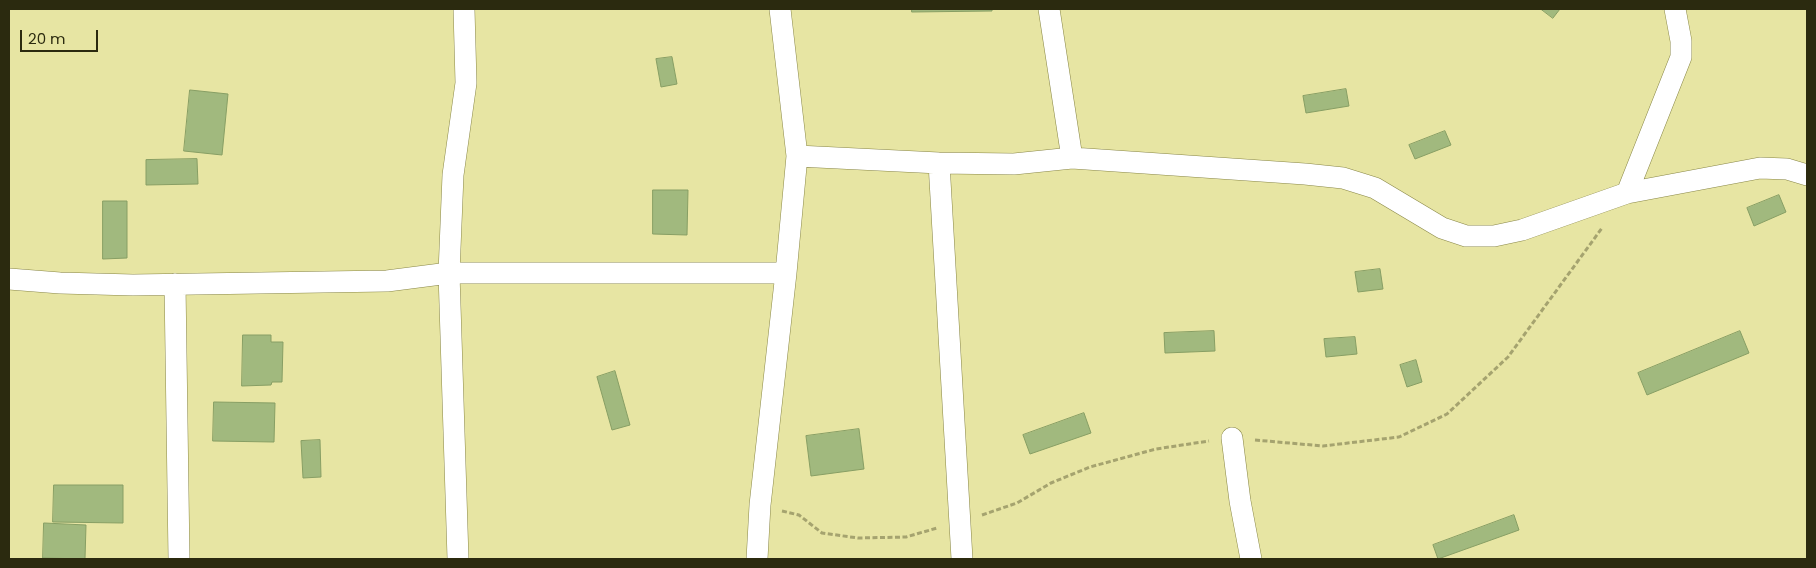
<!DOCTYPE html>
<style>
body{margin:0}
#map{position:relative;width:1816px;height:568px;overflow:hidden;background:#e7e5a3;font-family:Poppins,sans-serif}
canvas{display:block}
.frame{position:absolute;inset:0;border:10px solid #2b2a0f;pointer-events:none}
.scale{position:absolute;left:20px;top:30px;width:78px;height:22px;box-sizing:border-box;border:2px solid #2b2a0f;border-top:0;padding-left:6px;font-size:15px;line-height:18px;white-space:nowrap;color:#2b2a0f;-webkit-text-stroke:4px #e7e5a3;paint-order:stroke}
</style>
<div id="map">
<canvas width="1816" height="568"></canvas>
<div class="frame"></div>
<div class="scale">20 m</div>
</div>
<script>
const context = document.querySelector('canvas').getContext('2d');
context.lineJoin = 'round';
function paint(path, color) {
  context.fillStyle = color;
  context.fill(path, 'evenodd');
}
function stroke(path, color, width, dash) {
  context.strokeStyle = color;
  context.lineWidth = width;
  context.lineCap = dash ? 'butt' : 'round';
  context.setLineDash(dash || []);
  context.stroke(path);
}
const building = new Path2D(`
 M912,9h80v2l-80,1z
 M1541,9h19l-7,9z
 M672,57l5,27 -16,3 -5,-28z
 M1346,89l3,17 -43,7 -3,-17z
 M190,90l38,4 -6,61 -38,-4z
 M1445,131l6,14 -36,14 -6,-14z
 M197,159l1,25 -52,1v-25z
 M653,190h35l-1,45 -34,-1z
 M1779,195l7,17 -32,14 -7,-18z
 M103,201h24v57l-24,1z
 M1380,269l3,20 -25,3 -3,-20z
 M1214,331l1,20 -50,2 -1,-20z
 M1740,331l9,22 -102,42 -9,-22z
 M243,335h28v7h12l-1,40h-10l-1,3 -29,1z
 M1355,337l2,17 -31,3 -2,-18z
 M1416,360l6,22 -15,5 -7,-22z
 M615,371l15,54 -18,5 -15,-53z
 M214,402l61,1 -1,39 -61,-1z
 M1084,413l7,20 -61,21 -7,-19z
 M859,429l5,40 -53,7 -5,-40z
 M320,440l1,37 -18,1 -2,-37z
 M54,485h69v38l-70,-1z
 M1514,515l5,15 -81,29 -5,-14z
 M44,523l42,2 -1,34 -42,-1z`);
paint(building, '#a1b97e');
stroke(building, '#879e64', 1);
const street = new Path2D(`
 M1049,9l23,149
 M797,156l142,7 75,1 58,-6 233,16 38,4 32,10 67,40 24,8h28l28,-6 105,-37 133,-25 27,1 20,6
 M939,163l23,396
 M1627,193l54,-136v-16l-6,-32
 M9,279l51,4 73,2 254,-4 62,-8h337
 M175,284l4,275
 M1232,438l8,63 11,58
 M458,559l-9,-286 4,-98 13,-92 -2,-74
 M757,559l3,-54 26,-232 11,-117 -17,-147`);
stroke(street, '#898747', 22);
stroke(new Path2D(`
 M1255,440l68,6 76,-9 48,-23 61,-57 94,-129
 M782,511l17,4 23,18 36,5 48,-1 31,-9
 M982,515l35,-12 34,-20 39,-16 66,-18 53,-8`), '#a5a36f', 3, [5, 2.5]);
stroke(street, '#fff', 21);
</script>
